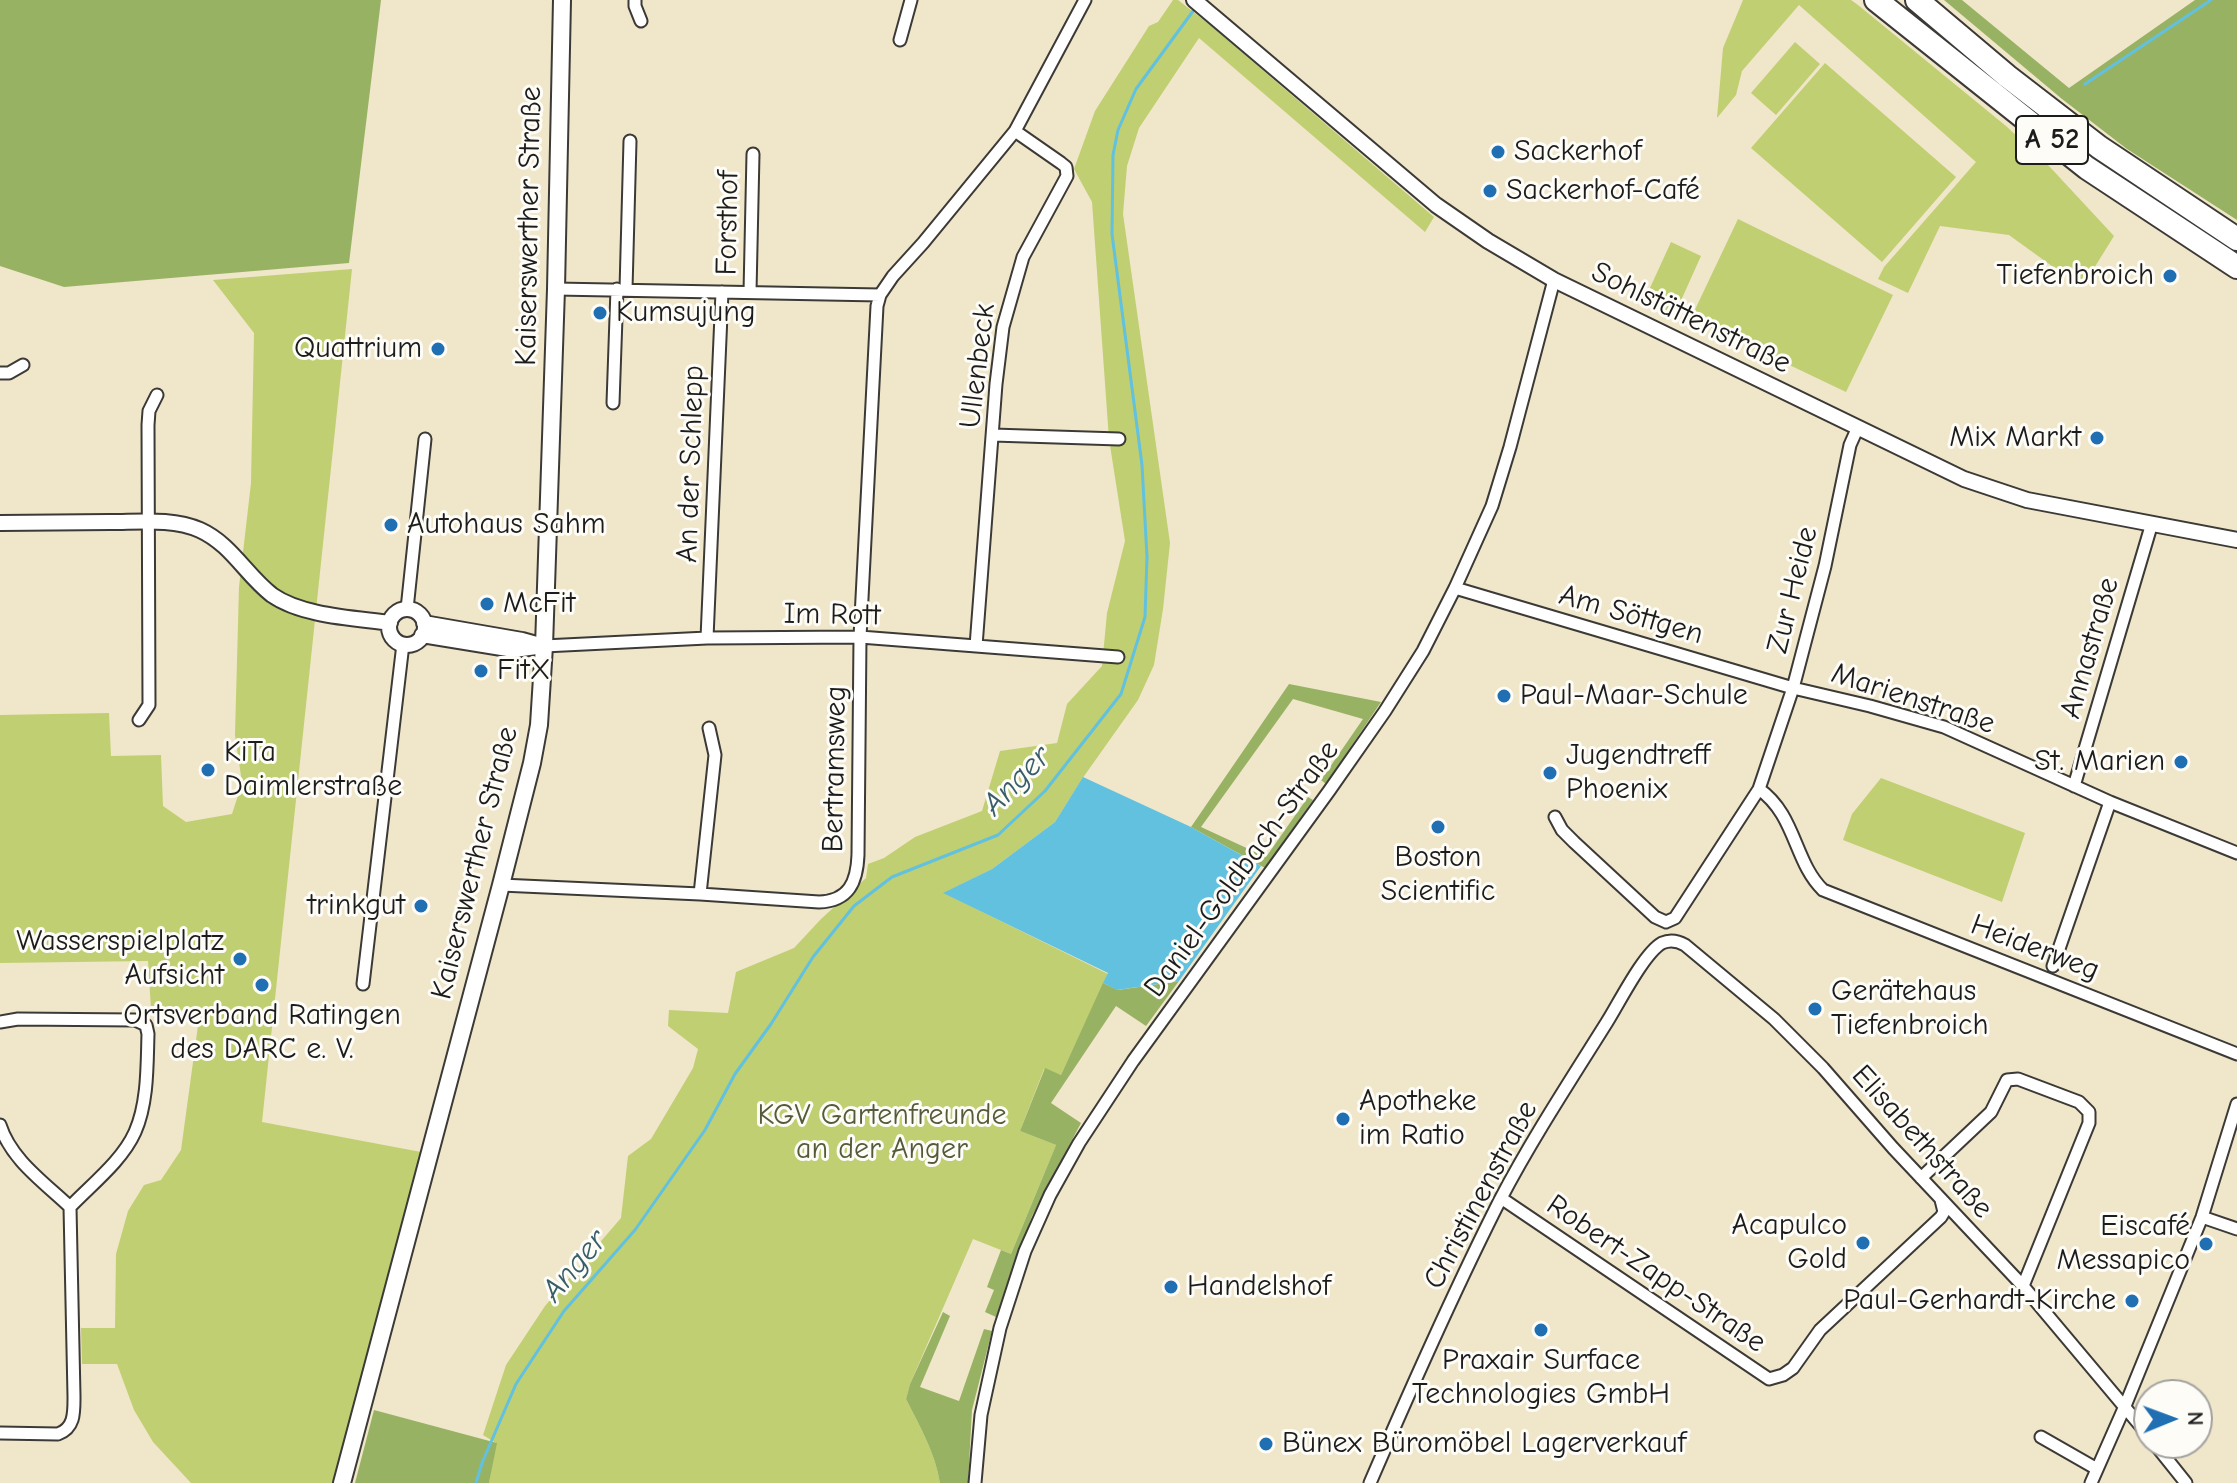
<!DOCTYPE html>
<meta charset="utf-8">
<style>
body{margin:0}
#map{position:relative;width:2237px;height:1483px;overflow:hidden;background:#f0e6ca;font-family:"Comic Neue",sans-serif}
canvas{display:block}
.north{position:absolute;left:2133px;top:1379px;width:80px;height:80px;box-sizing:border-box;background:#fdfcf7;border:2px solid #a3a29f;border-radius:50%;rotate:89deg;font-size:22px;font-weight:700;line-height:32px;text-align:center;color:#1c1c1c}
.north::after{content:'';display:block;margin:auto;width:28px;height:36px;background:#1f6fb2;clip-path:polygon(50% 0,100% 100%,50% 72%,0 100%)}
</style>
<div id="map">
<canvas width="2237" height="1483"></canvas>
<div class="north">N</div>
</div>
<script>
const context = document.querySelector('canvas').getContext('2d');
context.lineJoin = 'round';
function paint(path, color) {
  context.fillStyle = color;
  context.fill(path, 'evenodd');
}
function stroke(path, color, width, dash) {
  context.strokeStyle = color;
  context.lineWidth = width;
  context.lineCap = dash ? 'butt' : 'round';
  context.setLineDash(dash || []);
  context.stroke(path);
}
function drawText(font, color, halo, rows, align = 'center') {
  context.font = font + ' "Comic Neue",sans-serif';
  context.lineWidth = 6;
  context.setLineDash([]);
  context.textBaseline = 'middle';
  context.strokeStyle = halo;
  context.fillStyle = color;
  for (const [text, x, y, turn = 0] of rows) {
    context.save();
    context.translate(x, y);
    context.rotate((+turn || 0) * Math.PI / 180);
    context.textAlign = isNaN(turn) ? turn : align;
    if (halo) context.strokeText(text, 0, 0);
    context.fillText(text, 0, 0);
    context.restore();
  }
}
paint(new Path2D(`
 M1173,0h5l32,25 224,192 -9,15 -226,-194 -60,90 -12,38 -4,48 47,329 -7,66 -9,56 -16,35 -56,79 -27,43 -63,47 -48,24 164,81 -47,101 -17,-6 -24,62 36,14 -45,109 -38,-15 -63,145 -4,15c14,28 29,53 34,84h-451l7,-40 -13,-8 23,-70 39,-59 76,-88 7,-62 23,-17 42,-71 5,-19 -30,-23 1,-16 59,3 8,-41 58,-24 27,-29 45,-41 2,-14 16,-6 31,-21 67,-26 18,-60 57,-8 10,-39 35,-38 5,-53 18,-72 -16,-102 -17,-237 -18,-33 21,-58 54,-85 9,-4z
 M1743,0h108l7,5 148,121 43,40 65,70 -28,45 -30,-12 -47,-34 -69,-9 -32,67 -30,-14 6,-12 92,-105 -177,-157 -57,66 -6,24 -19,23 6,-70z
 M1795,42l25,22 -44,51 -25,-22z
 M1825,63l131,114 -74,85 -131,-114z
 M1738,219l155,76 -47,97 -155,-74z
 M1671,242l30,14 -27,60 -30,-15z
 M352,269l-90,853 159,30 -84,331h-146l-38,-41 -19,-32 -17,-46h-35l-1,-36h34l1,-74 12,-43 16,-26 17,-5 20,-30 19,-139 -49,-2 -3,-48 -148,2v-248l109,-2 2,43 50,-1 2,51 23,16 46,-8 10,-31 -7,-48 4,-148 12,-104 3,-150 -41,-53z
 M1881,778l144,55 -23,69 -159,-62 9,-26z`), '#c0cf71');
paint(new Path2D(`
 M0,0h381l-32,263 -285,24 -64,-21z
 M1944,0h18l107,88 126,-88h42v220l-110,-71 -65,-50z
 M1289,684l92,18 -55,82 -5,-4 42,-61 -70,-20 -92,128 65,30 42,-60 5,3 -48,68 -74,-41z
 M1179,981l-33,45 -30,-20 -65,97 30,20 -49,93 -36,101 -11,-5 9,-22 -7,-3 14,-37 10,4 45,-109 -36,-14 25,-63 16,7 42,-92 15,7z
 M943,1312l7,4 -30,71 39,14 25,-72 8,2 -20,79 -4,73h-28c-5,-31 -20,-56 -34,-84l4,-15z
 M374,1410l123,33 -8,40h-134z`), '#98b263');
paint(new Path2D(`
 M1083,777l108,50 70,39 -82,115 -62,9 -14,-7 5,-10 -165,-80 49,-24 63,-47z`), '#61c1df');
stroke(new Path2D(`
 M2085,84l126,-84
 M476,1483l6,-20 34,-79 48,-73 71,-81 70,-100 30,-56 36,-50 42,-67 41,-51 38,-29 106,-42 47,-44 76,-97 24,-77 2,-60 -5,-92 -30,-231 1,-79 5,-25 18,-41 60,-82`), '#61c1df', 3);
const minor = new Path2D(`
 M635,0v6l6,15
 M900,40l11,-40
 M556,289l324,6 13,-19 30,-33 92,-112 70,-131
 M626,289l4,-148
 M750,292l3,-138
 M0,373h9l14,-8
 M613,403l4,-114
 M993,435l126,4
 M1455,588l338,100 77,18 74,21 166,75 127,51
 M407,609l18,-170
 M707,638l15,-346
 M544,646l163,-8 153,-1 258,20
 M976,646l20,-262 7,-57 20,-70 44,-81 -1,-9 -5,-4 -46,-32
 M139,720l10,-15 -1,-280 1,-14 8,-16
 M2074,786l78,-263
 M1759,789c37,26 35,73 64,101l414,164
 M1555,817l7,13 12,12 81,75 11,5
 M501,885l199,9 119,8c30,-1 38,-20 39,-47l2,-218 17,-331 3,-11
 M700,894l15,-139 -6,-27
 M1666,922l9,-4 84,-129 34,-101 32,-122 25,-121 8,-18
 M2053,966l57,-164
 M363,984l40,-340
 M0,1022l18,-3 117,1 11,5 2,9c-1,31 0,69 -13,98 -13,29 -43,52 -65,75l4,189c0,16 1,32 -16,38l-58,-1
 M0,1125c11,35 45,58 70,82
 M1921,1178l70,-66 16,-32 11,-1 61,23 10,10v11l-66,163
 M1501,1198l268,181 14,-4 10,-7 27,-38 121,-113 3,-5 -3,-12
 M2202,1217l35,12
 M2041,1437l56,32
 M2154,1443l32,40
 M975,1483l6,-68 19,-87 25,-77 25,-56 29,-52 54,-82 196,-270 56,-80 38,-60 32,-63 37,-82 18,-59 44,-167
 M1370,1483c41,-95 83,-190 130,-283 32,-61 70,-119 107,-178 12,-19 37,-69 55,-79 9,-4 16,-2 23,2l89,74 49,49 70,80 130,138 126,150
 M2091,1483l34,-77 77,-189 35,-113`);
const tertiary = new Path2D(`
 M1194,0l242,205 52,36 66,39 410,199 63,21 210,40
 M0,523c37,0 73,-1 110,-1 29,0 63,-4 90,8 31,14 46,45 72,65 30,21 82,23 118,28
 M389 627a18 18 0 1 1 36 0a18 18 0 1 1-36 0Z
 M424,623l98,17 18,5
 M422,635l92,15 30,-4`);
const secondary = new Path2D(`
 M342,1483l159,-598 31,-122 7,-38 5,-79 12,-357 6,-289`);
const motorway = new Path2D(`
 M1876,0l211,168 150,99
 M1917,0l90,76 92,71 138,92`);
stroke(minor, '#3c3a36', 15);
stroke(tertiary, '#3c3a36', 18);
stroke(secondary, '#3c3a36', 20);
stroke(motorway, '#3c3a36', 26);
stroke(minor, '#fff', 11);
stroke(tertiary, '#fff', 14);
stroke(secondary, '#fff', 16);
stroke(motorway, '#fff', 22);
for (const [x, y, r, color] of [
 [1498,152,8,"#1f6fb2"],
 [1490,191,8,"#1f6fb2"],
 [2170,276,8,"#1f6fb2"],
 [600,313,8,"#1f6fb2"],
 [438,349,8,"#1f6fb2"],
 [2097,438,8,"#1f6fb2"],
 [391,525,8,"#1f6fb2"],
 [487,604,8,"#1f6fb2"],
 [481,671,8,"#1f6fb2"],
 [1504,696,8,"#1f6fb2"],
 [2181,762,8,"#1f6fb2"],
 [208,770,8,"#1f6fb2"],
 [1550,773,8,"#1f6fb2"],
 [1438,827,8,"#1f6fb2"],
 [421,906,8,"#1f6fb2"],
 [240,959,8,"#1f6fb2"],
 [262,985,8,"#1f6fb2"],
 [1815,1009,8,"#1f6fb2"],
 [1343,1119,8,"#1f6fb2"],
 [1863,1243,8,"#1f6fb2"],
 [2206,1244,8,"#1f6fb2"],
 [1171,1287,8,"#1f6fb2"],
 [2132,1301,8,"#1f6fb2"],
 [1541,1330,8,"#1f6fb2"],
 [1266,1444,8,"#1f6fb2"]
]) {
  const dot = new Path2D();
  dot.arc(x, y, r, 0, 2 * Math.PI);
  context.fillStyle = color;
  context.fill(dot);
  stroke(dot, '#fdfcf7', 3);
}
for (const [x, y, w] of [
 [2052,140,72]
]) {
  const box = new Path2D();
  box.roundRect(x - w / 2, y - 24, w, 48, 6);
  context.fillStyle = '#fdfcf7';
  context.fill(box);
  stroke(box, '#1c1c1c', 2);
}
drawText('bold 28px', '#1c1c1c', null, [
 ["A 52",2052,140]
]);
drawText('30px', '#1c1c1c', '#fdfcf7', [
 ["Sackerhof",1514,152],
 ["Sackerhof-Café",1506,191],
 ["Tiefenbroich",2154,276,"right"],
 ["Kumsujung",616,313],
 ["Quattrium",422,349,"right"],
 ["Mix Markt",2081,438,"right"],
 ["Autohaus Sahm",407,525],
 ["McFit",503,604],
 ["FitX",497,671],
 ["Paul-Maar-Schule",1520,696],
 ["KiTa",224,753],
 ["Daimlerstraße",224,787],
 ["Jugendtreff",1566,756],
 ["Phoenix",1566,790],
 ["St. Marien",2165,762,"right"],
 ["Boston",1438,858,"center"],
 ["Scientific",1438,892,"center"],
 ["trinkgut",405,906,"right"],
 ["Wasserspielplatz",224,942,"right"],
 ["Aufsicht",224,976,"right"],
 ["Gerätehaus",1831,992],
 ["Tiefenbroich",1831,1026],
 ["Ortsverband Ratingen",262,1016,"center"],
 ["des DARC e. V.",262,1050,"center"],
 ["Apotheke",1359,1102],
 ["im Ratio",1359,1136],
 ["Acapulco",1847,1226,"right"],
 ["Gold",1847,1260,"right"],
 ["Eiscafé",2190,1227,"right"],
 ["Messapico",2190,1261,"right"],
 ["Handelshof",1187,1287],
 ["Paul-Gerhardt-Kirche",2116,1301,"right"],
 ["Praxair Surface",1541,1361,"center"],
 ["Technologies GmbH",1541,1395,"center"],
 ["Bünex Büromöbel Lagerverkauf",1282,1444]
], 'left');
drawText('30px', '#1c1c1c', '#fdfcf7', [
 ["Forsthof",728,223,-89],
 ["Kaiserswerther Straße",529,226,-89],
 ["Sohlstättenstraße",1691,318,26],
 ["Ullenbeck",978,366,-83],
 ["An der Schlepp",691,464,-88],
 ["Zur Heide",1793,590,-76],
 ["Im Rott",832,615,1],
 ["Am Söttgen",1631,615,16],
 ["Annastraße",2090,648,-74],
 ["Marienstraße",1913,699,18],
 ["Bertramsweg",835,769,-89],
 ["Kaiserswerther Straße",475,863,-76],
 ["Daniel-Goldbach-Straße",1242,869,-54],
 ["Heiderweg",2035,948,21],
 ["Elisabethstraße",1922,1142,48],
 ["Christinenstraße",1481,1195,-62],
 ["Robert-Zapp-Straße",1656,1274,34]
]);
drawText('30px', '#555b3a', '#fdfcf7', [
 ["KGV Gartenfreunde",882,1116],
 ["an der Anger",882,1150]
]);
drawText('italic 32px', '#385e6a', '#fdfcf7', [
 ["Anger",1017,781,-46],
 ["Anger",575,1266,-50]
]);
</script>
